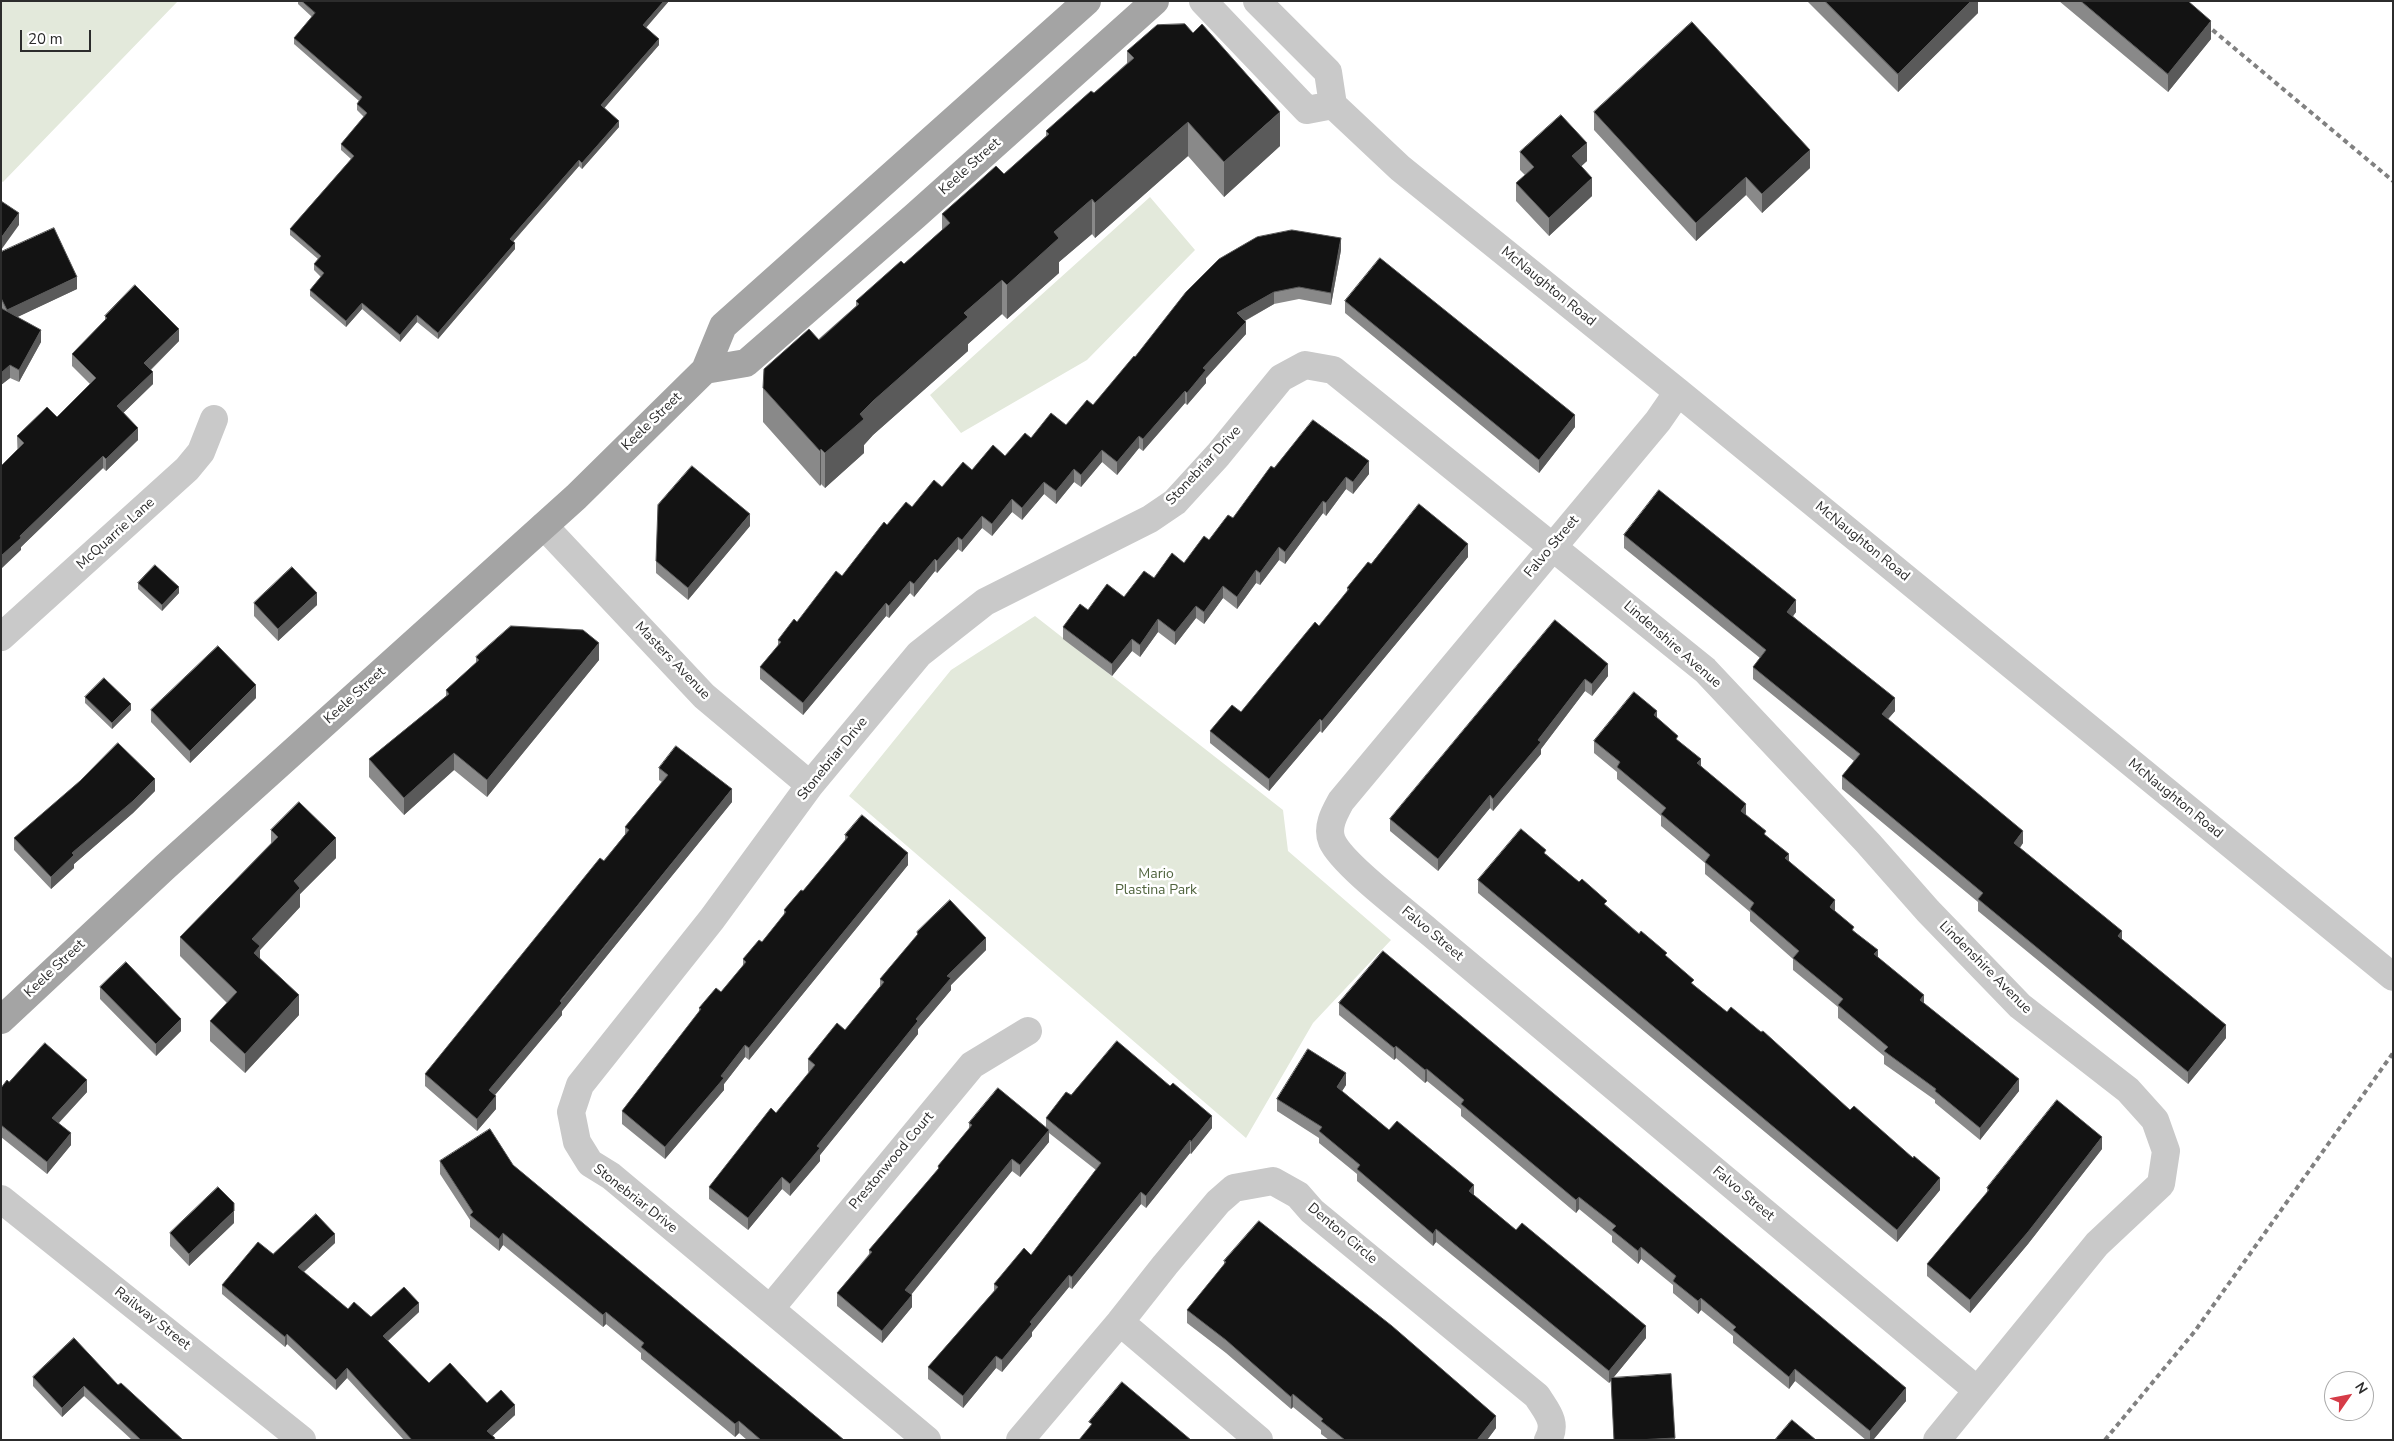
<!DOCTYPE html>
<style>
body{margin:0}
#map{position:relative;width:2394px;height:1441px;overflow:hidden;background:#fff;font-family:"Nunito Sans",sans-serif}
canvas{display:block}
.frame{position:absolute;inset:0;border:2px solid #2c2c2c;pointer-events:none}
.north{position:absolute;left:2324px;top:1371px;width:50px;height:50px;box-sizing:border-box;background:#fff;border:1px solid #ababab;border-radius:50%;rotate:57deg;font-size:14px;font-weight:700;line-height:20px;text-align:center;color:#2c2c2c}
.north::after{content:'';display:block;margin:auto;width:18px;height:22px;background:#d63c48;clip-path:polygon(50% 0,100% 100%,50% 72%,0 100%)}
.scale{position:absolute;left:20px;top:30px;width:71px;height:22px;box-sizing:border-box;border:2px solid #2c2c2c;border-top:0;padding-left:6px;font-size:15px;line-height:18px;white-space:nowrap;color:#2c2c2c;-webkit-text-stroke:4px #fff;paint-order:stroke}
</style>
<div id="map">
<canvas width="2394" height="1441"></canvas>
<div class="frame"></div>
<div class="north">N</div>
<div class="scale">20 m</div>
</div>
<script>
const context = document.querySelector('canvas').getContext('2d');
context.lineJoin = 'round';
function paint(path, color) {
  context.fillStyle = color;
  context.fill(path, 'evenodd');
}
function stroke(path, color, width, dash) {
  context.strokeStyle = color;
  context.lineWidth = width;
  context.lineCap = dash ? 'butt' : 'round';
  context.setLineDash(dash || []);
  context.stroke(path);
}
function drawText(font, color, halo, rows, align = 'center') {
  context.font = font + ' "Nunito Sans",sans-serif';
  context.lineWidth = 5;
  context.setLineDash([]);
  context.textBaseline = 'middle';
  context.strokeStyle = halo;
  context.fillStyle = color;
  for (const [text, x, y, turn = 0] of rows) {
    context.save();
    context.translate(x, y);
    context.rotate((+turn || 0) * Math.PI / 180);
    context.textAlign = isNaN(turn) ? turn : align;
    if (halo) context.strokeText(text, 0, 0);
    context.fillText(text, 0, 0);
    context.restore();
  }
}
paint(new Path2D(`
 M1,1h177l-175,181 -2,-1z
 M1150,197l45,53 -108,110 -126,73 -31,-38z
 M1035,616l248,194 5,41 103,89 -78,83 -67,115 -397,-342 102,-126z`), '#e3e9db');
stroke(new Path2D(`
 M1203,1l104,109 26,-5
 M1257,1l71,71 5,33 67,63 278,224 715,585
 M1678,392l-20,29 -317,380c-6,11 -15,26 -9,40 10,23 74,71 96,90l549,459
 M544,526l160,170 106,89
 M1,637l186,-168 14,-17 13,-33
 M1,1199l301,241
 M770,1309l202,-244 56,-34
 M1120,1322l139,118
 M927,1440l-316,-264 -21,-13 -13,-21 -6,-30 9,-27 132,-166 98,-134 109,-131 66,-52 165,-83 25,-17 43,-47 63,-77 24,-13 28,5 372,300 163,173 60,68 92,95 108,84 27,30 11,31 -5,33 -64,60 -160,196
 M1020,1440l100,-118 45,-57 53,-63 16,-14 39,-7 25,14 14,16 225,185c9,15 21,26 11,44`), '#c9c9c9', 28);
stroke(new Path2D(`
 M705,370l41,-7 169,-147 240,-215
 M1,1020l164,-153 411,-370 129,-127 18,-44 364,-325`), '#a4a4a4', 28);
stroke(new Path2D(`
 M2178,1l215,180
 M2105,1440l90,-109 198,-278`), '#818181', 4, [5, 4]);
paint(new Path2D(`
 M298,1h371l-23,27 13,17 -55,63 15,19 -37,42 -3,-3 -66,76 2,7 -77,90 -21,-17 -17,20 -38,-33 -16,18 -36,-31v-6l11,-13 -7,-7v-6l4,-5 -28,-24v-6l61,-70 -10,-9v-6l23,-27 -7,-7v-6l2,-3 -65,-57v-6l18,-21 -14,-13z
 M1807,1h171v12l-80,79z
 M2059,1h129l23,38 -43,53z
 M1127,51l153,95 -56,51 -36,-41 -93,82 -3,-4 -33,28v11l-52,46 -5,-5 -34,30v7l-95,84 -9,10v8l-39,35 -4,-4 -1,2 -57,-64v-34l93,-82v-5l48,-37 38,-34v-16l62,-40 42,-38v-5l48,-38 33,-30z
 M1594,112l216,56 -48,45 -16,-18 -50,46 -102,-111z
 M1520,152l67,9 -6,5 11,30 -43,40 -33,-35v-18l9,-8 -5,-5z
 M1341,250l-10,55 -32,-6 -25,5 -29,17 1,13 -40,44v5l-19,22 -2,-2 -42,48 -4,-3 -22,27 -15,-13 -21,25 -7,-5 -18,22 -12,-10 -22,26 -10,-8 -20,24 -10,-8 -20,24 -4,-3 -21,24 -2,-2 -21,26 -4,-4 -21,25 -3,-2 -83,99 -43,-36v-12l18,-21v-6l19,-18 45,-46 45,-51 55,-38 30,-17 33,-14 26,-18 35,-13 27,-20 42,-48z
 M1,252l76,37 -60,28 24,25 -22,40 -9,-4 -9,7z
 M1345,301l230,126 -36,46 -194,-160z
 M105,316l74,25 -28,29 2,14 -30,29 15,27 -32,31 -3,-3 -82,79v3l-4,-114 40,-19 33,-33 -18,-18v-12l33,-33z
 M1274,468l95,6 -16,20 -7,-5 -20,27 -3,-3 -38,51 -6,-4 -19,25 -4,-2 -19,26 -14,-11 -19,26 -8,-6 -21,27 -17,-13 -18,25 -8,-6 -20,25 -49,-37v-12l25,-17 36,-13 30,-19 30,-15 49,-45z
 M750,526l-62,74 -32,-27v-12z
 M1624,535l172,77 -3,4 102,95 -7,8 135,124 -3,5 102,92 104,98 -38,46 -210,-173v-9l-136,-113v-13l12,-15 -101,-82v-12l7,-9 -136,-110z
 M1468,557l-146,176 -2,-2 -51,60 -59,-48v-12l31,-19 78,-86 28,-34v-4l24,-24z
 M138,583l41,10 -17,18 -24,-22z
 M254,603l63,2 -39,36 -24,-25z
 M1555,620l53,56 -16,20 -7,-5 -44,58v5l-48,57 -3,-3 -52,63 -48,-40v-12z
 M476,657l123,3 -112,137 -33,-27 -50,45 -35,-38v-18l77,-63v-6l30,-27z
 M85,697l46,13 -19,19 -27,-26z
 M256,698l-66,65 -39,-41v-12z
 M1657,718l221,239 46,46 95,88 -39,49 -45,-37v-3l-51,-36v-8l-46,-38v-11l-45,-37v-11l-43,-38v-9l-45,-38v-11l-44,-37v-10l-44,-37v-7l-23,-19v-12z
 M659,768l73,34 -170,209v4l-67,80 1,14 -19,22 -52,-45v-12l200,-239v-8l37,-45 -3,-2z
 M155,791l-22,22 -59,51v4l-23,21 -37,-39v-12z
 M271,830l65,28 -36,36v13l-40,43v9l39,56 -54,58 -35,-32v-20l17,-18 -47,-47v-19l91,-94z
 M845,835l63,30 -159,195 -4,-3 -21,27v6l-59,69 -43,-35v-13l77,-99v-4l22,-16 22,-26v-7l19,-17 22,-27v-5l19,-19 42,-51z
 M1546,854l121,103 27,28 246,205 -43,52 -419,-349v-13z
 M917,932l69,18 -35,35v5l-33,39v5l-98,121v6l-30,35 -8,-7 -34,41 -39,-31v-12l67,-74 33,-40 -1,-2v-12l37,-29 35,-43v-8l37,-43z
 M100,987l81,44 -25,25 -56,-57z
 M1339,1003l567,398 -33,39h-7l-71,-59 -6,8 -56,-46v-7l-32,-26 -3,4 -25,-21v-8l-32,-26 -3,5 -26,-22v-6l-33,-27 -3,4 -115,-97v-7l-34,-28 -2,2 -29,-25 -2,2 -55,-45z
 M9,1082l78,10 -28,31 12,22 -24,29 -46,-37v-49z
 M1346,1085l-4,6 47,39 85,65 172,143 -33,40 62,60v2h-61l-3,-59 -2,2 -173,-141 -3,4 -76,-65v-7l-38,-31v-5l-42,-27v-12z
 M1071,1095l141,33 -21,26 -1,-1 -44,55 -5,-4 -69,85 -3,-2 -37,45v4l-30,36 -6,-4 -33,40 -35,-29v-12l66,-76v-7l37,-29 65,-85 -47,-37v9l-29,35 -8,-6 -101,124 1,12 -30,36 -45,-37v-13l32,-39v-4l69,-80v-4l31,-37v-6l77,4v-9z
 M2102,1149l-74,95 -58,69 -43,-37v-12l60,-71v-5z
 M440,1161l73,4 331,275h-97l-8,-7 -4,4 -94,-78v-6l-35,-29 -3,3 -100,-82 -4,6 -29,-24v-7l-30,-46z
 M234,1223l-45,43 -19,-20v-13z
 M335,1243l-31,29 44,37 23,8 48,-5 -31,29 41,42 58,20 28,12 -23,21 3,4h-91l-57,-62 -11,12 -49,-46 -2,3 -63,-53v-9l51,-31z
 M1224,1261l272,167 -9,12h-158l-8,-6v-4l-28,-23 -2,2 -65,-56 -39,-30v-13l37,-45z
 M33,1377l85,8 65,55h-51l-48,-44 -22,21 -29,-31z`), '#898989');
paint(new Path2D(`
 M664,1h5l-26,30v-6z
 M1971,1h7v12l-80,79v-18z
 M2211,21v18l-43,53v-18z
 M659,39v6l-58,67v-7z
 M1280,112v34l-56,51v-35z
 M619,121v6l-37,42v-6z
 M1188,122v34l-93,82v-35z
 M1587,143v18l-15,14v-19z
 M1810,150v18l-48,45v-19z
 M579,160v6l-69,79v-6z
 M1746,177v18l-50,46v-18z
 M1592,178v18l-43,40v-18z
 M1092,199v35l-33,28v11l-52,46v-34l47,-53z
 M19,213v12l-18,25v-12z
 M1341,238v12l-10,55v-12z
 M515,243v6l-77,90v-6z
 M77,277v12l-70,33v-12z
 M1002,280v34l-34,30v7l-95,84 -9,10v8l-39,35v-35l35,-39 104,-101z
 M1274,292v12l-37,21v-12z
 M362,303v6l-16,18v-6z
 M417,315v7l-17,20v-7z
 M1246,322v12l-40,44v5l-19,22v-12l16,-25z
 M179,329v12l-35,35v-13z
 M41,330v12l-22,40v-12z
 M10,365v13l-9,7v-12z
 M153,372v12l-36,35v-13z
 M1185,391v12l-42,48v-12z
 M1575,415v12l-36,46v-13z
 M138,428v12l-32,31v-12z
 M1139,436v12l-22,27v-13z
 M821,449v35l-1,2v-35z
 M1102,450v12l-21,25v-12z
 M103,456v12l-82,79v3l-20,19v-13l19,-20z
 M1369,461v13l-16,20v-12z
 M1074,469v13l-18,22v-13z
 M1346,477v12l-20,27v-13z
 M1044,482v12l-22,26v-12z
 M1012,499v13l-20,24v-12z
 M1323,501v12l-38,51v-12z
 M750,514v12l-62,74v-12z
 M982,516v12l-20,24v-12z
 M958,537v12l-21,24v-12z
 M1468,544v13l-146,176v-12z
 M1279,547v13l-19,25v-12z
 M935,559v12l-21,26v-13z
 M1256,570v13l-19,26v-12z
 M910,581v12l-21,25v-12z
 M1223,586v12l-19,26v-12z
 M179,587v6l-17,18v-6z
 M317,593v12l-39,36v-12z
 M1796,600v12l-9,12v-12z
 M886,603v13l-83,99v-12z
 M1196,606v12l-21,27v-13z
 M1158,619v13l-18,25v-12z
 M1132,639v12l-20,25v-12z
 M599,643v17l-112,137v-17z
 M1608,664v12l-16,20v-12z
 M1585,679v12l-44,58v5l-48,57v-12z
 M256,685v13l-66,65v-12z
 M1895,698v13l-13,15v-12z
 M131,704v6l-19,19v-6z
 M1657,711v12l-3,-8z
 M1320,719v12l-51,60v-12z
 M454,753v17l-50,45v-17z
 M1701,759v13l-4,-9z
 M155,779v12l-22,22 -59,51v4l-23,21v-12l21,-24z
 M732,789v13l-170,209v4l-73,87v-12z
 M1490,795v13l-52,63v-12z
 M1746,804v12l-5,-5z
 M2023,831v12l-9,12v-12z
 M336,838v20l-36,36v13l-40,43v16l-6,7 -2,-34 42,-58z
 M908,853v12l-159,195v-12z
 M1789,854v12l-4,-8z
 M1835,900v13l-5,-6z
 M2122,931v13l-4,-8z
 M986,938v12l-35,35v5l-33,39v5l-98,121v6l-30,35v-12l27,-38 99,-127 31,-43z
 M1878,950v12l-4,-8z
 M299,995v20l-54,58v-19z
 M1924,995v12l-4,-7z
 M181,1019v12l-25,25v-12z
 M2226,1025v13l-38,46v-12z
 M745,1045v12l-21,27v6l-59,69v-12z
 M1396,1046v12l-2,2v-12z
 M1427,1069v12l-2,2v-13z
 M1346,1073v12l-9,14v-12z
 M2019,1079v12l-39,49v-12z
 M87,1080v12l-35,38v-12z
 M496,1096v13l-19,22v-12z
 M1212,1116v12l-21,26v-12z
 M1049,1130v12l-29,35v-12z
 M71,1133v12l-24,29v-12z
 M2102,1137v12l-74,95 -58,69v-13z
 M1190,1140v13l-44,55v-12z
 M1012,1159v12l-107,131v-12z
 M782,1177v12l-34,41v-12z
 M1940,1178v12l-43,52v-12z
 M1474,1185v12l-5,-6z
 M1141,1192v12l-69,85v-12z
 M1579,1197v12l-3,4v-13z
 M234,1211v12l-45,43v-12z
 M1436,1229v13l-3,4v-12z
 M503,1233v12l-4,6v-12z
 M335,1234v9l-37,34v-10z
 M1641,1247v12l-3,5v-13z
 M1069,1275v12l-37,45v4l-30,36v-12l28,-38z
 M912,1295v12l-30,36v-12z
 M1701,1298v12l-3,4v-13z
 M419,1303v9l-36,33v-9z
 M606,1312v12l-3,3v-12z
 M1646,1326v12l-37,45v-12z
 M287,1334v10l-2,3v-10z
 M996,1356v12l-33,40v-12z
 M347,1368v10l-11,12v-10z
 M1795,1369v12l-6,8v-12z
 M84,1386v10l-22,21v-9z
 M1906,1388v13l-33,39h-3v-9z
 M1293,1394v13l-2,2v-12z
 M515,1405v10l-27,25 -1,-9z
 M1496,1416v12l-9,12h-10z
 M739,1421v12l-4,4v-13z`), '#5a5a5a');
const building = new Path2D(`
 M302,1h362l-21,24 16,14 -58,66 18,16 -37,42 -3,-3 -69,79 5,4 -77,90 -21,-18 -17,20 -38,-32 -16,18 -36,-31 14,-17 -10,-9 7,-8 -31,-27 64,-73 -13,-12 26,-31 -10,-9 5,-7 -68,-59 21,-25z
 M1825,1h146l-73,73z
 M2081,1h107l23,20 -43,53z
 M1692,22l118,128 -48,44 -16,-17 -50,46 -102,-111z
 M1185,24l8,9 9,-9 78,88 -56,50 -36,-40 -93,81 -3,-4 -38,33 5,6 -52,47 -5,-5 -38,33 4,4 -95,84 -13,13 4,5 -39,34 -4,-4 -1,2 -57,-63 1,-19 45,-40 10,11 40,-36 -3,-3 45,-40 3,3 46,-41 -8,-9 34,-30 20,-18 8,8 45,-40 -3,-3 45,-40 3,2 40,-35 -7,-7 30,-26z
 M1561,115l26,28 -15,13 20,22 -43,40 -33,-35 18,-16 -14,-15z
 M1,201l18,12 -18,25z
 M54,228l23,49 -70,33 -6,-12v-46z
 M1292,230l49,8 -10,55 -32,-6 -25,5 -37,21 9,9 -43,46 3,2 -19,23 -2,-2 -42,48 -4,-3 -22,26 -15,-12 -21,25 -7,-6 -18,22 -12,-9 -22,26 -10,-9 -20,25 -10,-8 -20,24 -4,-3 -21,24 -2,-2 -21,25 -4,-3 -21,25 -3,-3 -83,100 -43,-36 21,-25 -3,-2 16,-21 3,3 39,-51 6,5 42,-54 3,3 19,-23 6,5 22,-27 8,7 21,-25 9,8 21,-25 12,11 20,-23 6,5 20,-25 15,12 21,-25 6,5 41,-49 1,1 51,-65 33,-33 38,-22z
 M1380,258l195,157 -36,45 -194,-159z
 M135,285l44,44 -35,34 9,9 -36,34 21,22 -32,31 -3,-3 -83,80 1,2 -20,18v-90l23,-23 -7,-7 30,-29 10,10 39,-39 -24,-24 35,-36 -2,-2z
 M1,308l40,22 -22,40 -9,-5 -9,8z
 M1313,420l56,41 -16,21 -7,-5 -20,26 -3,-2 -38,51 -6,-5 -19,26 -4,-3 -19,27 -14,-11 -19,26 -8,-6 -21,26 -17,-13 -18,26 -8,-6 -20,25 -49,-37 17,-23 8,6 19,-26 17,13 20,-26 10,7 18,-25 12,10 20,-27 5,4 19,-25 5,3 38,-52 3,2z
 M692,466l58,48 -62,74 -32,-27 2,-56z
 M1659,490l137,110 -9,12 108,86 -13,16 141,117 -9,12 108,88 -4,5 108,89 -38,47 -210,-173 5,-6 -141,-117 18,-22 -107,-87 13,-17 -142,-115z
 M1419,504l49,40 -146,177 -2,-2 -51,60 -59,-48 22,-26 9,7 74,-90 4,4 30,-37 -2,-1 21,-26 3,2z
 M155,565l24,22 -17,18 -24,-22z
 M292,567l25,26 -39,36 -24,-26z
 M1555,620l53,44 -16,20 -7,-5 -47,61 3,2 -48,57 -3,-4 -52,64 -48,-40z
 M511,626l72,4 16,13 -112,137 -33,-27 -50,45 -35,-39 80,-65 -3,-4 33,-30 -3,-3z
 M218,646l38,39 -66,66 -39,-41z
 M104,678l27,26 -19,19 -27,-26z
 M1634,692l23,19 -3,4 24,21 -2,3 25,20 -4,4 49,41 -5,7 25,20 -2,3 25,20 -4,4 50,42 -5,7 24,20 -2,3 26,20 -4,4 50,41 -4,5 99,79 -39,49 -45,-37 1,-2 -52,-38 4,-4 -50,-42 5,-6 -50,-41 6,-7 -49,-42 4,-6 -49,-41 5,-7 -49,-41 5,-6 -49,-41 3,-5 -26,-21z
 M118,743l37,36 -22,22 -61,52 2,2 -23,22 -37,-39 66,-57z
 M676,746l56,43 -172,212 2,2 -73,87 7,6 -19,23 -52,-45 175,-216 4,3 25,-31 -4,-3 43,-52 -9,-7z
 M299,802l37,36 -42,43 6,7 -48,51 8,7 -6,7 45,42 -54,59 -35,-33 27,-29 -57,-55 98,-100 -7,-7z
 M862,815l46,38 -159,195 -4,-3 -24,31 3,2 -59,69 -43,-36 79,-102 -2,-1 17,-20 5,4 25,-30 -3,-3 16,-19 3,2 24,-30 -2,-2 17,-20 2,1 45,-54 -3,-2z
 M1521,829l25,21 -2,3 35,29 3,-3 25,22 -3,3 35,30 2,-3 26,22 -2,2 29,25 -3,3 36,29 4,-5 30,25 2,-1 87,79 4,-4 59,52 1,-2 26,22 -43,52 -419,-350z
 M950,900l36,38 -39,38 4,2 -35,41 2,2 -101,125 3,2 -30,36 -8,-7 -34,41 -39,-31 62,-79 5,5 39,-48 -7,-6 29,-36 8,7 39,-48 -4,-3 38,-45 -1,-2z
 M1383,951l523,437 -36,43 -75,-62 -6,8 -56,-47 3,-3 -35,-29 -3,3 -25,-20 3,-5 -35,-29 -3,4 -26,-21 4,-4 -37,-29 -3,3 -115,-96 3,-4 -37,-31 -2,1 -29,-24 -2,2 -55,-45z
 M126,962l55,57 -25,25 -56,-57z
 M1117,1041l53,45 3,-3 39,33 -21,26 -1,-2 -44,56 -5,-4 -69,85 -3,-2 -39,47 2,2 -30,36 -6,-4 -33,40 -35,-29 70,-80 -4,-3 30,-36 7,7 70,-92 -55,-45 20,-26 5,3z
 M45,1043l42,37 -35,38 19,15 -24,29 -46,-37v-37l6,-8 2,2z
 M1308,1049l38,24 -9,14 52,43 8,-9 77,64 -5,6 47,39 6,-7 124,103 -37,45 -173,-142 -3,5 -76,-65 3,-4 -41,-34 3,-4 -45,-28z
 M998,1088l51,42 -29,35 -8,-6 -107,131 7,5 -30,36 -45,-38 35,-41 -3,-2 70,-82 -1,-2 34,-41 -3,-2z
 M2057,1100l45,37 -74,95 -58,68 -43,-36 62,-74 -2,-2z
 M490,1129l23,36 331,275h-83l-22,-19 -4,3 -94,-77 3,-4 -38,-31 -3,3 -100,-82 -4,6 -29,-24 3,-3 -33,-51z
 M218,1187l16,16v8l-45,43 -19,-21z
 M316,1214l19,20 -37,33 50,42 6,-7 17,15 33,-30 15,16 -36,33 46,47 21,-20 37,40 14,-13 14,15 -28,26 8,7 -1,2h-82l-65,-72 -11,12 -49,-46 -2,3 -63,-52 36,-43 15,12z
 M1259,1221l133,105 104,90 -19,24h-132l-24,-19 2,-2 -30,-25 -2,3 -65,-57 -39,-30 39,-48 -2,-1z
 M74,1338l44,47 3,-2 62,57h-42l-57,-54 -22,22 -29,-31z
 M1671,1374l4,64 -38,2h-23l-3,-62z
 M1122,1382l69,58h-112l13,-16 -3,-2z
 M1792,1420l24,20h-41z`);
paint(building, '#131313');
stroke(building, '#5a5a5a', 1);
drawText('14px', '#2c2c2c', '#fff', [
 ["Keele Street",970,167,-42],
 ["McNaughton Road",1548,287,39],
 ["Keele Street",652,422,-44],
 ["Stonebriar Drive",1204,466,-47],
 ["McQuarrie Lane",116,534,-42],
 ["McNaughton Road",1862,542,39],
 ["Falvo Street",1552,547,-50],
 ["Lindenshire Avenue",1672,645,41],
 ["Masters Avenue",672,661,46],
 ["Keele Street",355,696,-42],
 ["Stonebriar Drive",833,759,-51],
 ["McNaughton Road",2175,799,39],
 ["Falvo Street",1432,934,40],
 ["Lindenshire Avenue",1985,968,45],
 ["Keele Street",55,969,-43],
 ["Prestonwood Court",892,1161,-50],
 ["Falvo Street",1743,1194,40],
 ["Stonebriar Drive",635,1199,38],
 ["Denton Circle",1342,1234,40],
 ["Railway Street",152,1319,38]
]);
drawText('14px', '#50643e', '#fff', [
 ["Mario",1156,875],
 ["Plastina Park",1156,891]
]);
</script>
